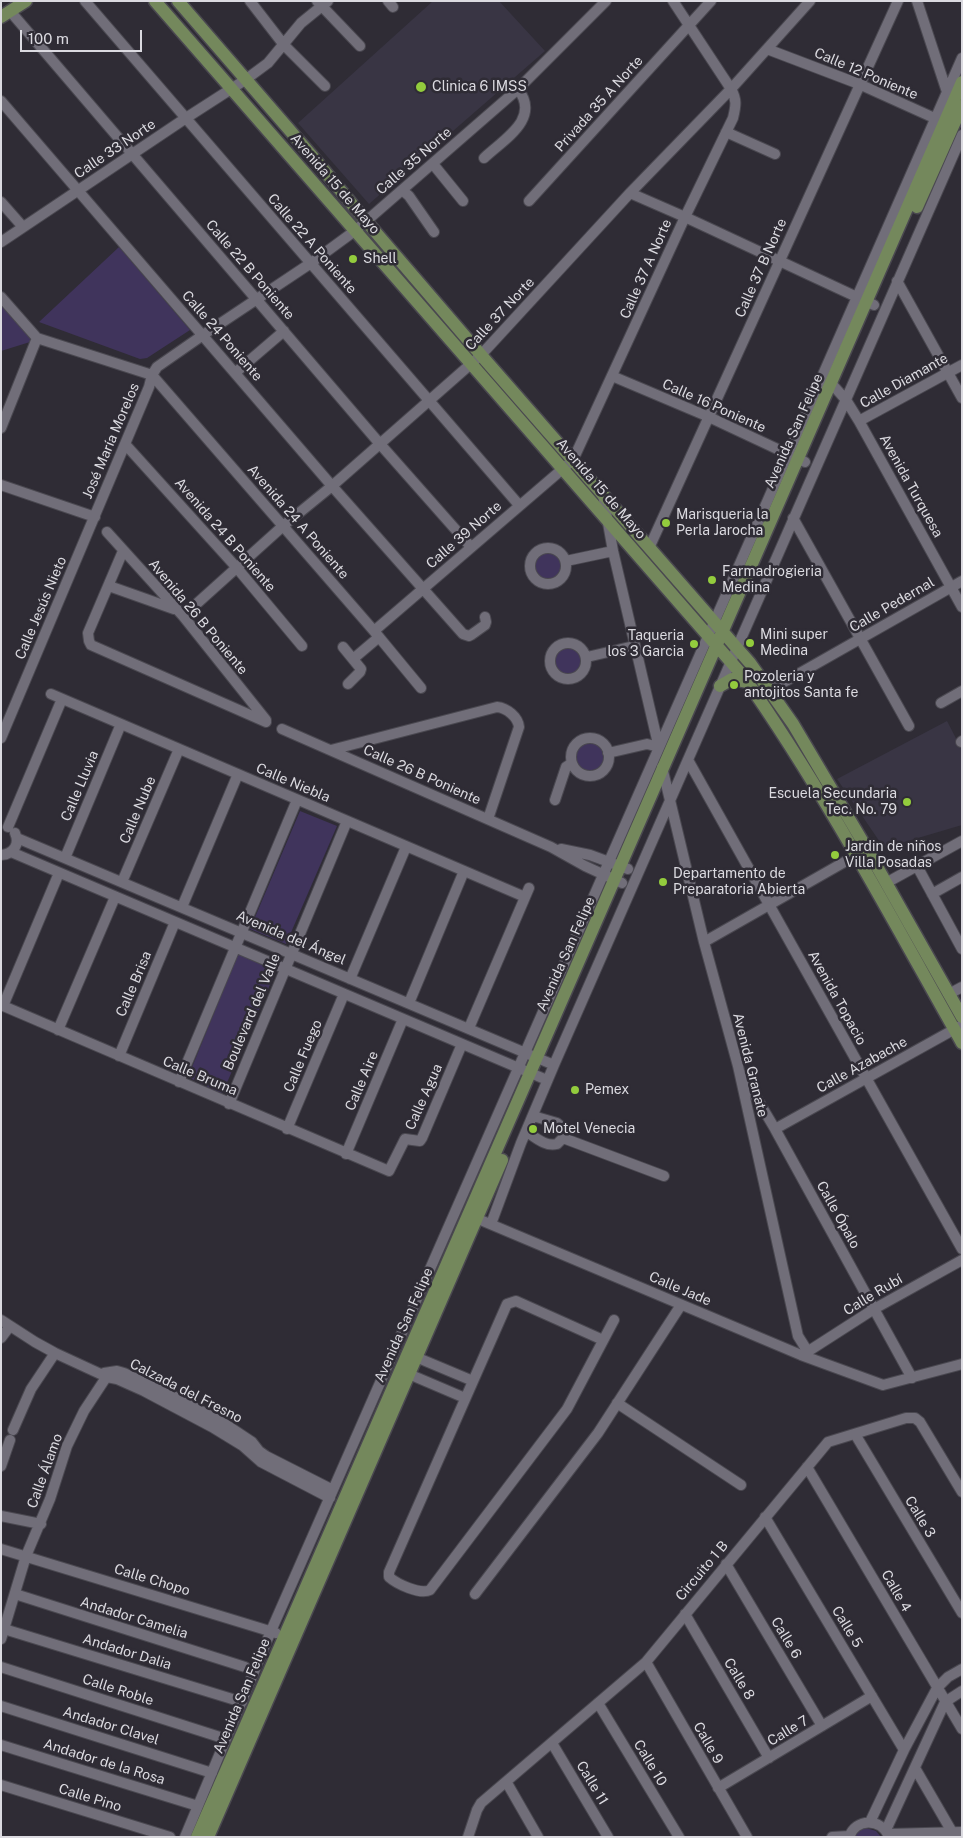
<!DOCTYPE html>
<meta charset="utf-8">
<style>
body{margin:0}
#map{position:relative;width:963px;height:1838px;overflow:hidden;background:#2f2c35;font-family:"Public Sans",sans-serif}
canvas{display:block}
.frame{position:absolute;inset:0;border:2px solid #dbdae0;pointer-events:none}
.scale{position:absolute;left:20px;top:30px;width:122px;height:22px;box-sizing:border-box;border:2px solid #dbdae0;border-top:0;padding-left:6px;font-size:15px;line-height:18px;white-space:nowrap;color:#dbdae0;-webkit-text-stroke:4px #2f2c35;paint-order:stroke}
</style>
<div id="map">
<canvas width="963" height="1838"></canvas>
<div class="frame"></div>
<div class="scale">100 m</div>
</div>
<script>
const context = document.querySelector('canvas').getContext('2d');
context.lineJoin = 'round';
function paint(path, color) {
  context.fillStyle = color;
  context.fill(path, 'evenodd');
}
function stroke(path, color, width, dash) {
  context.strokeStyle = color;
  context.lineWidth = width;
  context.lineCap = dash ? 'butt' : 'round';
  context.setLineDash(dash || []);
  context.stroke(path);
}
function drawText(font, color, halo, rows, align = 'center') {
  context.font = font + ' "Public Sans",sans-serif';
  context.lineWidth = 5;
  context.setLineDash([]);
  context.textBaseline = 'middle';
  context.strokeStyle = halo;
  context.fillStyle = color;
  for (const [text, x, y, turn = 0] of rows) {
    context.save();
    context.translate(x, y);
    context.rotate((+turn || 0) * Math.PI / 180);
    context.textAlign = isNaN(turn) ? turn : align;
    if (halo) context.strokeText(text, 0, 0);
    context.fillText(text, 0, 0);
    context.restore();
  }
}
paint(new Path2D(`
 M433,1h66l46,50 -176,153 -71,-81z
 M947,721l15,29v75l-78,23 -47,-69z`), '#393544');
paint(new Path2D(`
 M119,247l71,83 -43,28 -7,1 -101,-37z
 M1,303l29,32v7l-29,9z
 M555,549l10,13 -5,15 -17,4 -11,-13 5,-15z
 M574,645l11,12 -6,15 -17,4 -10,-13 5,-15z
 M595,741l11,12 -5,15 -18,4 -10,-13 5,-15z
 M300,811l37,15 -51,118 -36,-15z
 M238,954l38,17 -54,123 -34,-17z
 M866,1828l10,3 5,6h-28l8,-8z`), '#40345c');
const minor = new Path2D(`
 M85,1l434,504
 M250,1l34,44 41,41
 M317,1l43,45
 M388,1l5,6
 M917,1l30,91
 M10,11l370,433 91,103
 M767,49l92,35 82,37
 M1,101l331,385 131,148 6,2 2,-1 14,-10 1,-3 -1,-5
 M726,132l49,22
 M484,158c20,-19 57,-39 34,-69
 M433,164l30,37
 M402,190l7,6 25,36
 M630,193l55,24 189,88
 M529,201l182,-200
 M1,202l22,25
 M1,242l185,-124 59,-38 23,-17 33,-40 27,-22
 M897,281l65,117
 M1,297l36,41
 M37,338l115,37 222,256 47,57
 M235,373l49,-42
 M612,376l97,41 96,45
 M831,383l15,17 13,21 103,186
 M859,421l103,-56
 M1,428l36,-90
 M125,444l112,124 65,78
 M1,485l94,32
 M603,495l10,56 46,197
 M793,518l116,208
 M107,532l76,84 83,104
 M650,546l248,-545
 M530 566a18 18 0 1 1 36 0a18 18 0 1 1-36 0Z
 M123,551l-35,82 1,8 2,4 175,77
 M566,561l47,-10
 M109,586l65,23
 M183,616l100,-90 49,-40 149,-131 149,-162 101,-104 79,-88
 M374,631l199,-171 112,-243 48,-99c3,-12 4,-19 -2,-29l-58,-88
 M550 661a18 18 0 1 1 36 0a18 18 0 1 1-36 0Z
 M343,647l18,22 -1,3 -12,12
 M587,657l47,-11
 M353,659l26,-22
 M51,694l474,203
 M763,694l199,-113
 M941,703l21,-12
 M282,729l269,118 34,19 37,17
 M1,738l148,-351 3,-12 5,-8 46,-32 108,-72 45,-33 162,-141 88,-88
 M571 757a19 19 0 1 1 38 0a19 19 0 1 1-38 0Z
 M961,742l1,-1
 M331,750l166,-43c10,1 21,10 22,20l-31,92
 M608,753l39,-9 12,3
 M688,760l274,489
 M662,767l42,175 34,124 60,270 10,16
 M555,800l11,-33 6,-4
 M8,827l54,-128
 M17,838l537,227
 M561,849l29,6 38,14
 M11,852l536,228
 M1,855c13,-1 19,-11 14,-22
 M65,858l56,-134
 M917,866l45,83
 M122,882l57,-133
 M886,883l76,-42
 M932,894l30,-17
 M182,907l56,-133
 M704,942l158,-90
 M350,979l56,-132
 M949,994l13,-7
 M409,1003l55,-132
 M1,1005l388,166 16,-32 15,2 2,-3 40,-94
 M3,1006l56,-133
 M469,1028l60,-140
 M58,1030l57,-133
 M119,1056l56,-134
 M743,1075l32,54 137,249
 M179,1082l118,-282
 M229,1104l118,-283
 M287,1129l57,-135
 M775,1129l187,-104
 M527,1132c9,6 19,15 30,12l6,-6 1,-9 -7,-6 -24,-7
 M563,1138l101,38
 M346,1154l57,-135
 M471,1216l330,139 82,30 79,-21
 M491,1224l30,-81 33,-78 408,-930
 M1,1320l34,22 20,11 52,24 10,2 27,12 68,36 31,19 18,16 69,36
 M1,1338l9,-12
 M603,1340l-87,-39 -9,3 -118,268v5c8,7 31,18 41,13l137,-181 47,-89
 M804,1354l70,-45 88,-49
 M411,1355l62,26
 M404,1372l61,26
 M104,1373l13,-2 7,2 49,23 52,28 27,18 7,9 7,5 67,34
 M617,1403l124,82
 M13,1430l18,-41 24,-36
 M855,1434l107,179
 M1,1466l9,-26
 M807,1467l155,262
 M1,1516l40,8
 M765,1517l139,233
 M1,1549l275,84
 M726,1564l96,162
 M15,1594l230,73
 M475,1594l123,-161 83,-128
 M685,1614l84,144
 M4,1629l238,73
 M1,1639l25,-83 24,-57 17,-53 17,-35 25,-38
 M646,1662l101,175
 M1,1667l225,72
 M598,1703l81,134
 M1,1706l211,67
 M552,1743l56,94
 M1,1745l197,61
 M915,1768l40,69
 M507,1783l31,54
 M1,1785l169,52
 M718,1788l154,-92
 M870,1822l34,-72 33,-62 11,-11 14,-8
 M886,1830l59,-128 17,-11
 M888,1834l74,-2
 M185,1837l86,-206 691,-1573
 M468,1837l9,-27 4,-7 165,-141 182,-220 78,-24h9l5,4 42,70
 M832,1837l17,-1
 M849,1837c7,-19 31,-19 40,-1`);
const major = new Path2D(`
 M155,1l589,676c82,117 148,242 218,366
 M178,1l134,155 54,65 121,141 263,301 43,61 74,125 95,168
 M1,17l25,-16
 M917,207l45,-101
 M720,686l12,-7 16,3
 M197,1837l765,-1755
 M208,1837l294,-677`);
stroke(minor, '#4a4850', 12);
stroke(major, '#4a4850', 15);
stroke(minor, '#716e79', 10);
stroke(major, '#74885c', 12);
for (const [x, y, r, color] of [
 [421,87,6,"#93cc3d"],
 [353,259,5,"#93cc3d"],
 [666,523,5,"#93cc3d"],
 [712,580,5,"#93cc3d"],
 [750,643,5,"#93cc3d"],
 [694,644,5,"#93cc3d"],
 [734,685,5,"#93cc3d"],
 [907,802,5,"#93cc3d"],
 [835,855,5,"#93cc3d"],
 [663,882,5,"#93cc3d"],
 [575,1090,5,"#93cc3d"],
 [533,1129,5,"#93cc3d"]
]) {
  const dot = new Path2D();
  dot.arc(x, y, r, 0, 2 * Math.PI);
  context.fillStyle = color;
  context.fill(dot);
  stroke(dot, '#2f2c35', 2);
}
drawText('14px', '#dbdae0', '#2f2c35', [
 ["Calle 12 Poniente",866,74,23],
 ["Privada 35 A Norte",599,104,-48],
 ["Calle 33 Norte",115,149,-34],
 ["Calle 35 Norte",414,161,-41],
 ["Avenida 15 de Mayo",335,184,49],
 ["Calle 22 A Poniente",312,244,49],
 ["Calle 37 B Norte",761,268,-66],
 ["Calle 37 A Norte",646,269,-66],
 ["Calle 22 B Poniente",250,270,49],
 ["Calle 37 Norte",500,314,-47],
 ["Calle 24 Poniente",222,336,49],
 ["Calle Diamante",904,381,-29],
 ["Calle 16 Poniente",714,406,24],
 ["Avenida San Felipe",794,431,-66],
 ["José María Morelos",111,441,-67],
 ["Avenida Turquesa",911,486,61],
 ["Avenida 15 de Mayo",601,489,49],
 ["Avenida 24 A Poniente",298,522,49],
 ["Avenida 24 B Poniente",225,535,49],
 ["Calle 39 Norte",464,535,-41],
 ["Calle Pedernal",892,605,-30],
 ["Calle Jesús Nieto",41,608,-67],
 ["Avenida 26 B Poniente",198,617,50],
 ["Calle 26 B Poniente",422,775,24],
 ["Calle Niebla",293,783,23],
 ["Calle Lluvia",80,786,-67],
 ["Calle Nube",138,810,-67],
 ["Avenida del Ángel",291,938,23],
 ["Avenida San Felipe",566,954,-66],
 ["Calle Brisa",134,984,-67],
 ["Avenida Topacio",837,998,61],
 ["Boulevard del Valle",252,1012,-67],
 ["Calle Fuego",303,1056,-67],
 ["Avenida Granate",750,1065,76],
 ["Calle Azabache",862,1065,-29],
 ["Calle Bruma",200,1076,23],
 ["Calle Aire",362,1081,-67],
 ["Calle Agua",424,1097,-66],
 ["Calle Ópalo",838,1215,61],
 ["Calle Jade",680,1289,23],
 ["Calle Rubí",873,1295,-31],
 ["Avenida San Felipe",404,1325,-66],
 ["Calzada del Fresno",186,1391,27],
 ["Calle Álamo",45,1471,-70],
 ["Calle 3",920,1517,59],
 ["Circuito 1 B",702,1571,-50],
 ["Calle Chopo",152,1580,17],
 ["Calle 4",896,1591,60],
 ["Andador Camelia",134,1618,17],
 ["Calle 5",847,1627,59],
 ["Calle 6",786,1638,59],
 ["Andador Dalia",127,1652,17],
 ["Calle 8",739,1679,59],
 ["Calle Roble",118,1690,18],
 ["Avenida San Felipe",242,1696,-67],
 ["Andador Clavel",111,1726,17],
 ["Calle 7",788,1731,-31],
 ["Calle 9",708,1743,60],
 ["Andador de la Rosa",104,1762,17],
 ["Calle 10",650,1763,59],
 ["Calle 11",592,1783,59],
 ["Calle Pino",90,1798,17]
]);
drawText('14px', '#dbdae0', '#2f2c35', [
 ["Clinica 6 IMSS",432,87],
 ["Shell",363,259],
 ["Marisqueria la",676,515],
 ["Perla Jarocha",676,531],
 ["Farmadrogieria",722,572],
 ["Medina",722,588],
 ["Mini super",760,635],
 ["Medina",760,651],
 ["Taqueria",684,636,"right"],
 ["los 3 Garcia",684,652,"right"],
 ["Pozoleria y",744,677],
 ["antojitos Santa fe",744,693],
 ["Escuela Secundaria",897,794,"right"],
 ["Tec. No. 79",897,810,"right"],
 ["Jardin de niños",845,847],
 ["Villa Posadas",845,863],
 ["Departamento de",673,874],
 ["Preparatoria Abierta",673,890],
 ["Pemex",585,1090],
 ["Motel Venecia",543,1129]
], 'left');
</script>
